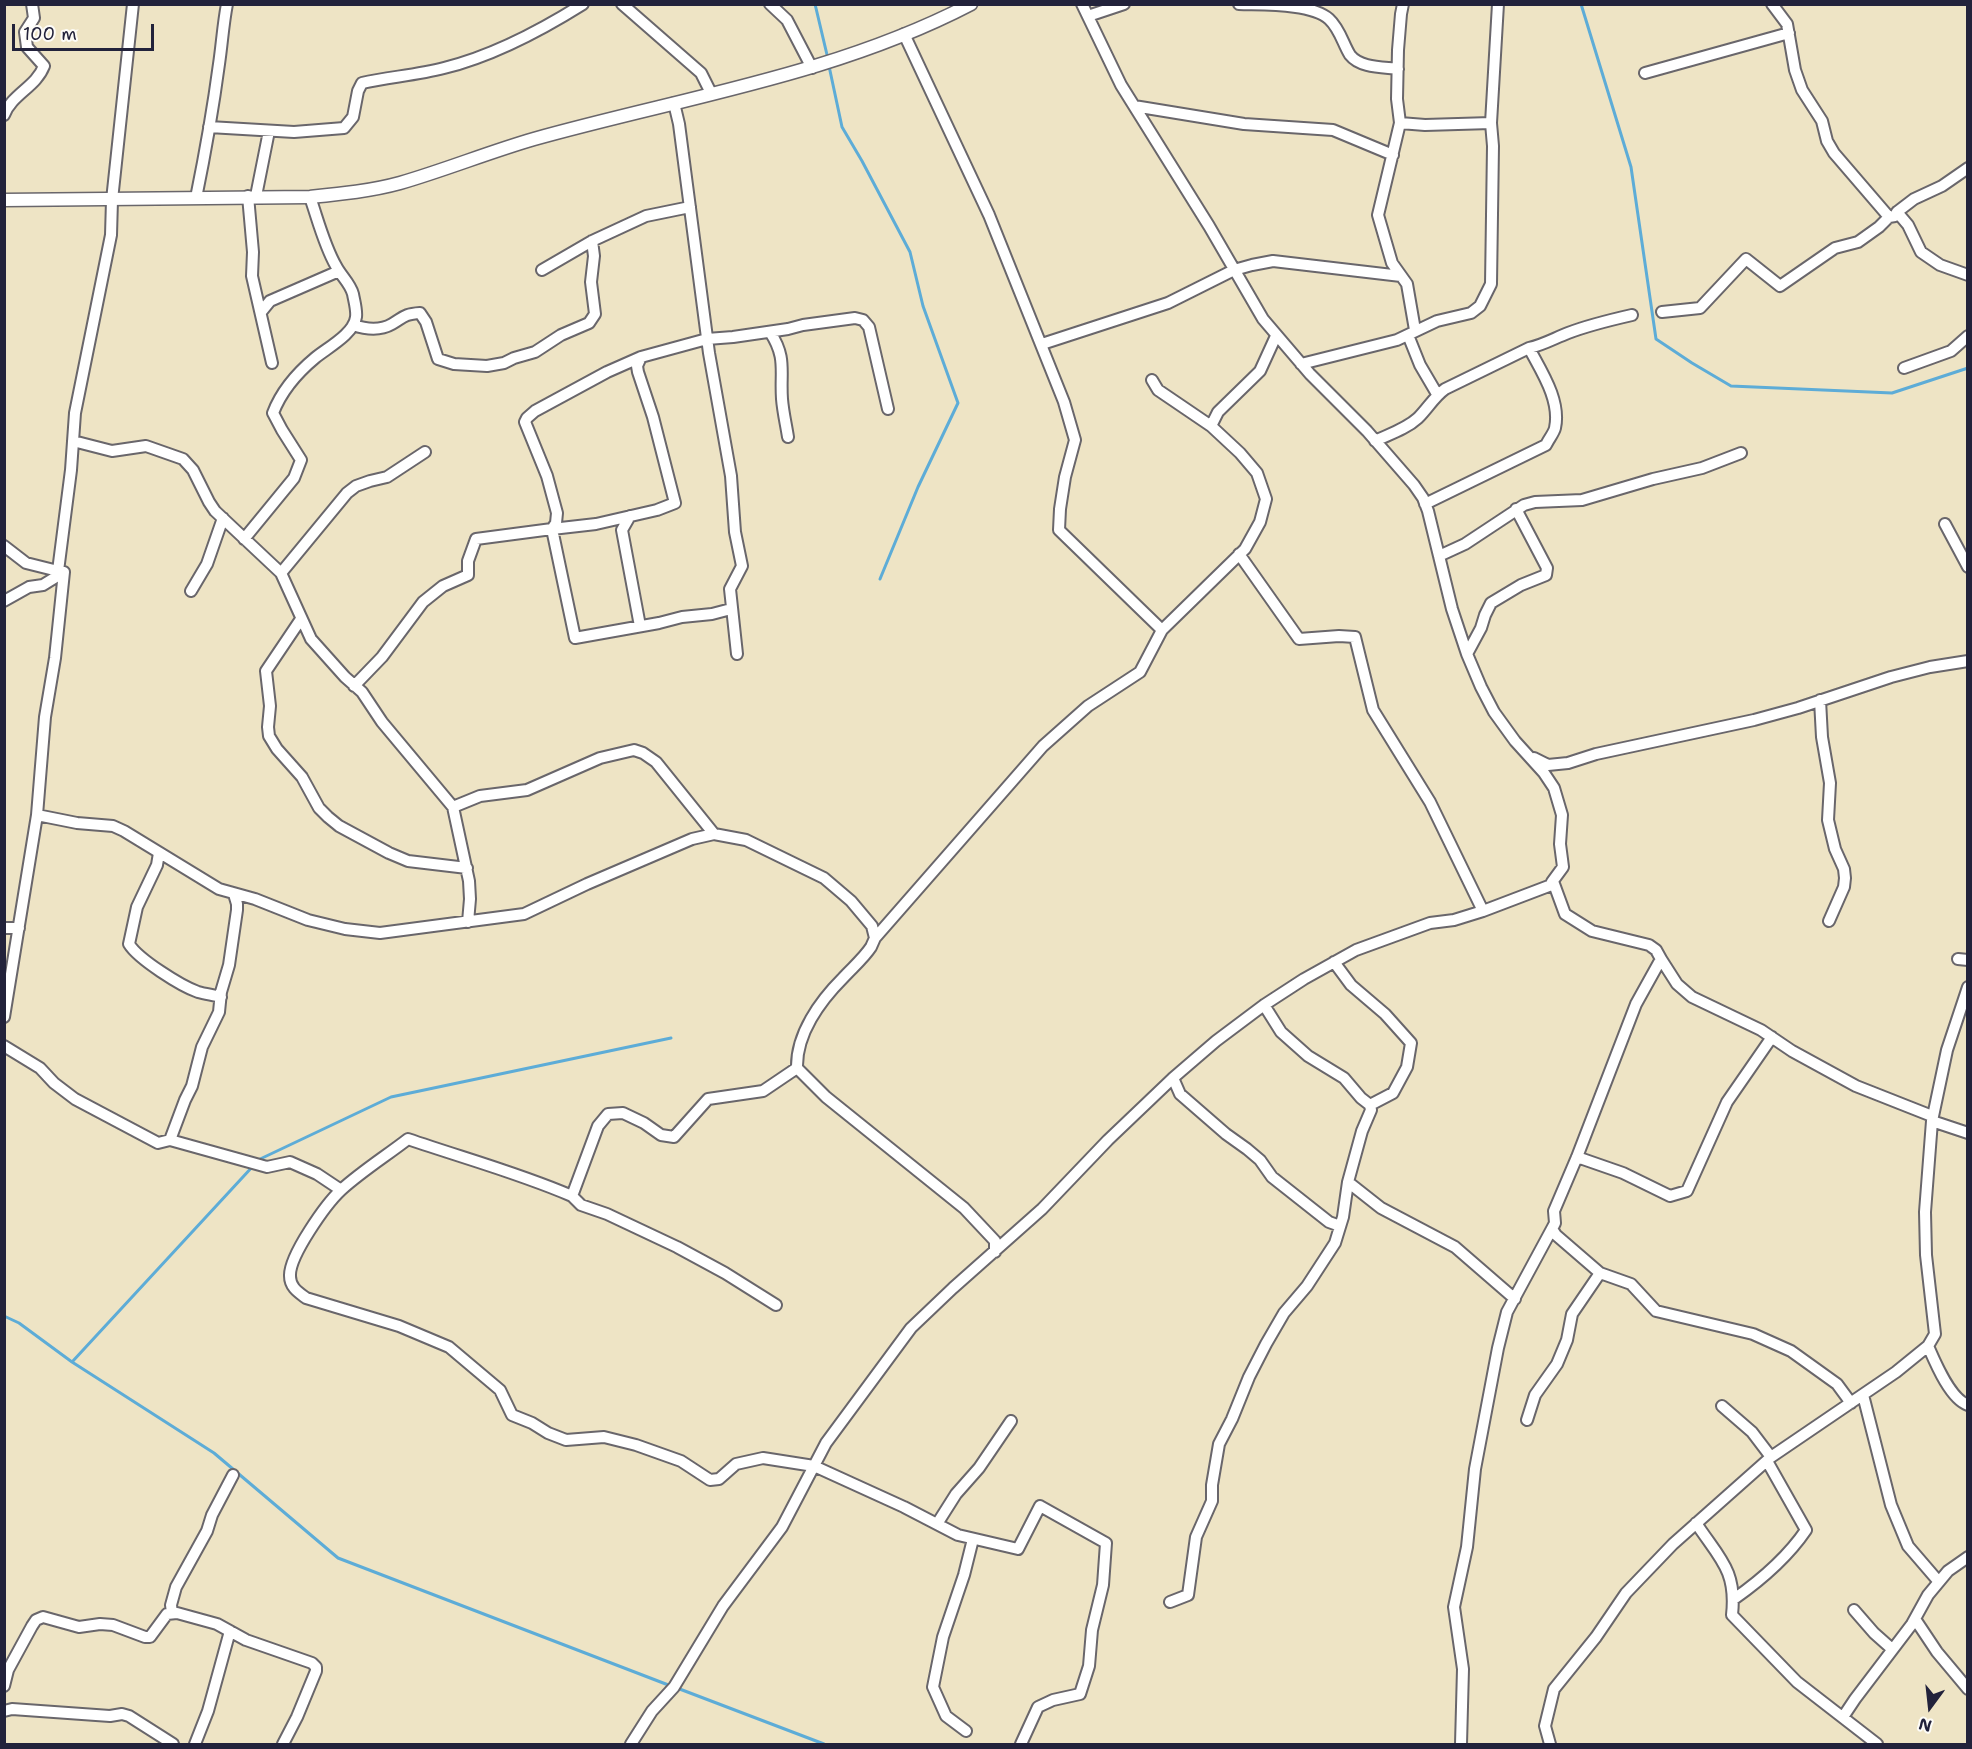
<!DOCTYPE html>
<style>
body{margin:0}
#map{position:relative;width:1972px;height:1749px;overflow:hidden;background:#eee4c5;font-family:"Shantell Sans",sans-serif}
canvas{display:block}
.frame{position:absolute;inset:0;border:6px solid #22223b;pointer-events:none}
.north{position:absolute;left:1900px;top:1677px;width:60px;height:60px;-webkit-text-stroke:4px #fdfcf7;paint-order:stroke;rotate:195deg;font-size:16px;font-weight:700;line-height:24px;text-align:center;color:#22223b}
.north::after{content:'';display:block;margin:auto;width:21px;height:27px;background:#22223b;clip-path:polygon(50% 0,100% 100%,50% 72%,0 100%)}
.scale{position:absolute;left:12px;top:24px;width:142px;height:27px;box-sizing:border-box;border:3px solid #22223b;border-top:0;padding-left:8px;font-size:18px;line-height:21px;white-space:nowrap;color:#22223b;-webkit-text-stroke:4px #fdfcf7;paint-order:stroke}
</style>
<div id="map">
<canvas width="1972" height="1749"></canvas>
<div class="frame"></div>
<div class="north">N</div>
<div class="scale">100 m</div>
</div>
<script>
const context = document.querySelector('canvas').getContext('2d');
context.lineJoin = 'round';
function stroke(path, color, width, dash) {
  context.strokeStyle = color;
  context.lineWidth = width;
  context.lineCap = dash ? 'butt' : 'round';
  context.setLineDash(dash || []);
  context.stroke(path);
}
stroke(new Path2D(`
 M815,4l13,55
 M1581,4l50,163 25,172 36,24 39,23 161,7 76,-25
 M829,66l13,61 20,34 48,91 13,54 35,97 -40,84 -38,92
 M258,1160l133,-63 280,-59
 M4,1316l15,7 53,39 142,91 124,105 333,128
 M72,1362l182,-197
 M677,1688l147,56`), '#5dacd7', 3);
const minor = new Path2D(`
 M622,4l79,69 10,20
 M770,4l17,16 25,48
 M1239,4c23,1 72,-1 90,15 11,10 14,25 21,36 10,13 33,12 48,14
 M1403,4l-2,10 -3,36 -1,49 3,24 -22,92 14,48 15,21 8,46
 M1772,4l15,20 8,46 7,20 20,31 5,20 7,12 55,64 6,-1 2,-4 11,13 13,27 19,13 28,10
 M1088,16l36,-12
 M904,34l85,181 75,187 11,38 -10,37 -5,32 -1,21 103,100
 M1645,73l144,-40
 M674,103l5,21 30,229 22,123 4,56 7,34 -12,23 7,65
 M1134,106l110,18 89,6 60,25
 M4,115c8,-21 32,-28 40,-49l-17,-19 -2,-15 9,-14 -2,-14
 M1400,123l25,2 66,-2
 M209,127l85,5 50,-4 9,-11 5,-26 4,-8c27,-6 55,-8 82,-15 49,-12 96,-37 139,-64
 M248,196l5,56 -1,24 20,87
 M256,196l13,-65
 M196,198c9,-44 17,-89 23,-134 3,-20 4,-39 8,-60
 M1897,212l17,-13 28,-13 26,-18
 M542,270l50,-29 54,-25 44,-9
 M261,312l9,-11 69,-30
 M1662,312l38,-4 46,-49 34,27 55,-38 23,-6 21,-15 10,-10
 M353,325c12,4 27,6 39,-1 12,-7 12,-10 28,-11l6,9 12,37 16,5 33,2 17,-3 10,-5 21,-6 26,-17 28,-12 6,-9 -4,-32 3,-26 -2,-15
 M770,332c17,26 10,39 12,67 1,13 4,25 6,38
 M1408,335l12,30 17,29
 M1042,344l126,-41 66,-33 18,-5 21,-4 128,15
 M641,357l-4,9 1,6 15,45 22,86 -18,7 -61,14 -44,5 23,109 84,-15 23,-6 30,-3 19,-5
 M1301,364l96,-24 40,-19 34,-8 9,-7 11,-22 2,-138 -2,-23 7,-119
 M1904,368l47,-17 17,-15
 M1152,380l6,10 53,36
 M73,441l39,10 34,-5 37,13 10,11 16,32 6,9 66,62 30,66 34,38 17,15 20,30 71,85 16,74 1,18 -2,23
 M1375,441c15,-7 31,-12 43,-23 10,-10 16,-21 27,-29l84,-41c14,-3 26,-10 39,-15 21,-8 42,-13 64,-18
 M1425,504l121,-59c2,-5 8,-12 9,-17 6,-28 -14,-57 -26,-80
 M630,516l-8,14 18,96
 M1945,524l23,43
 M244,539l50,-61 7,-18 -19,-30 -9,-17c8,-21 24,-40 42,-55 12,-10 39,-24 41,-41 1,-7 -2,-17 -3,-23 -3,-11 -12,-18 -17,-28 -12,-21 -18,-46 -26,-69
 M4,546l22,17 32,8
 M1239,554l60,85 40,-3 16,1 18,73 57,92 53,109
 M1439,556l26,-12 59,-39 11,-3 47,-2 71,-21 49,-11 39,-15
 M281,573l66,-80 9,-7 14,-5 17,-4 38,-25
 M191,591l16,-27 16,-46
 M4,601l25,-14 14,-2 21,-13
 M301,619l-35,52 4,35 -2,21 1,9 8,13 25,28 17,31 9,9 11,9 50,27 19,8 59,7
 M1467,654l14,-26 4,-13 6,-12 30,-18 25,-10 1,-7 -31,-59
 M354,686l28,-29 41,-55 20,-16 25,-11v-14l8,-22 76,-10 4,-6 1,-10 -10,-37 -22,-54 2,-4 8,-7 72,-39 34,-15 66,-18 26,-2 55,-8 15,-4 52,-7 8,2 6,7 19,82
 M1820,700l2,37 8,46 -2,37 7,29 9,20 1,9 -1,9 -15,34
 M1534,758l14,7 20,-2 28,-9 158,-34 44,-12 93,-31 39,-10 38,-6
 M453,807l27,-11 47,-6 73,-32 34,-8 9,3 13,9 58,72
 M37,815l40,8 36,3 11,5 95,58 36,10 53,21 37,9 35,4 144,-19 63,-30 105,-45 22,-5 32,6 78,38 27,23 21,25 3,12 -4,9c-8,12 -19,21 -28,31 -23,23 -47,56 -46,90l29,29 138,111 31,33v11
 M159,853l-2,12 -20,42 -8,37c9,15 52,42 69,48 7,2 15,3 23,5
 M234,894l3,10v6l-8,55 -8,27 -2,20 -17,35 -10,39 -7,14 -15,40 97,27 23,-5 27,12 24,16
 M4,928h15
 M875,938l168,-192 45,-40 52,-34 22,-42 83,-81 15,-27 6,-23 -9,-26 -17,-20 -29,-27 7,-14 42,-41 16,-35
 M1661,959l16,25 15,13 69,33 31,21 64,35 76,30
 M1958,959l10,1
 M1334,962l17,23 34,29 26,29 -4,24 -14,26 -23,12
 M1264,1005l17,27 27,24 36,22 17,20 9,7
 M4,1017l33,-202 8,-98 10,-59 9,-86 -6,-1 13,-101 4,-57 36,-178 1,-35 21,-196
 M4,1046l36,22 14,15 21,16 83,44 12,-3
 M1173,1078l7,16 46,40 21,15 13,11 12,17 57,45 11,4
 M1932,1121l36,12
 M1577,1157l46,16 47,23 17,-5 40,-89 45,-65
 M1348,1182l33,26 74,39 60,52
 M572,1196c-53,-23 -109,-38 -164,-57 -22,17 -46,32 -67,51 -15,14 -52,66 -51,86 0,11 8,16 16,22l93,28 50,21 51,43 12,25 20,8 16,10 18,7 38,-3 32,8 45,16 29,19 9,-1 17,-15 27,-6 51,8 90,41 54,28 60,14 22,-43 66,37 -3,42 -11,45 -3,36 -9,28 -27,6 -15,7 -17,37
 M1600,1273l31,11 25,27 97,23 38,17 46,33 14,19
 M776,1305l-51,-32 -48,-26 -70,-33 -26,-9 -9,-9 26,-70 10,-12 15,-1 21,10 17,12 13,2 34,-38 55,-8 34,-23
 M1928,1346c7,16 22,53 40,59
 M1863,1395l28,110 17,41 31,36
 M1722,1406l30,26 19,25
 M1527,1420l8,-25 22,-31 10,-24 5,-26 28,-41 -44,-38 -4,-6 3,-6 -1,-12 23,-54 59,-153 25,-45 -5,-9 -7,-5 -57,-14 -27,-17 -11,-30
 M1696,1523c23,35 41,47 36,92l65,67 80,62
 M937,1524l19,-30 23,-26 32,-47
 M1734,1599c27,-19 53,-41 72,-69l-39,-69
 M1170,1602l18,-7 8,-58 16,-36v-16l7,-41 13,-25 17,-42 17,-33 18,-31 23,-27 28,-43 8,-26 5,-35 14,-51 9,-21 -1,-5
 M1854,1610l20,23 18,16
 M172,1613l-1,-8 5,-18 31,-56 5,-16 21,-40
 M1915,1619l22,33 31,37
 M4,1686l4,-16 24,-44 4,-6 7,-3 36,10 21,-3 13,1 32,12h5l17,-23 10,-1 40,11 29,16 66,23 4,4v4l-19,46 -14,27
 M4,1711l8,-2 98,7 12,-2 7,2 44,28
 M1843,1717l12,-18 57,-75 16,-29 20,-24 20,-14
 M966,1731l-20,-15 -13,-29 10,-50 21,-62 9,-36
 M195,1744l13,-33 22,-80
 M631,1744l21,-33 22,-24 49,-81 59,-79 44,-84 85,-115 42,-40 89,-79 66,-69 65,-62 43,-37 48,-36 40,-26 52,-29 74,-27 24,-3 29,-9 71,-27 -2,-2 11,-15 -3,-23 2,-29 -8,-27 -10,-15 -29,-32 -21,-29 -13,-25 -14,-33 -15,-45 -24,-98 -5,-13 -9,-13 -47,-54 -57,-57 -47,-55 -54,-93 -88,-141 -39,-81
 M1461,1744l2,-75 -9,-62 13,-60 8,-78 23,-121 9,-36 47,-87
 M1550,1744l-5,-18 9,-37 42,-52 30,-44 47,-49 98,-87 125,-85 32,-26 7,-12 -9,-79 -1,-43 7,-91 15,-71 21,-63`);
const tertiary = new Path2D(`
 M4,200l306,-3c30,-3 61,-6 90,-14 45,-13 89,-31 134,-44 146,-41 301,-64 437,-135`);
stroke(minor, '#69666b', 14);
stroke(tertiary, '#69666b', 15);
stroke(minor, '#fff', 10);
stroke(tertiary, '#fff', 12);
</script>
